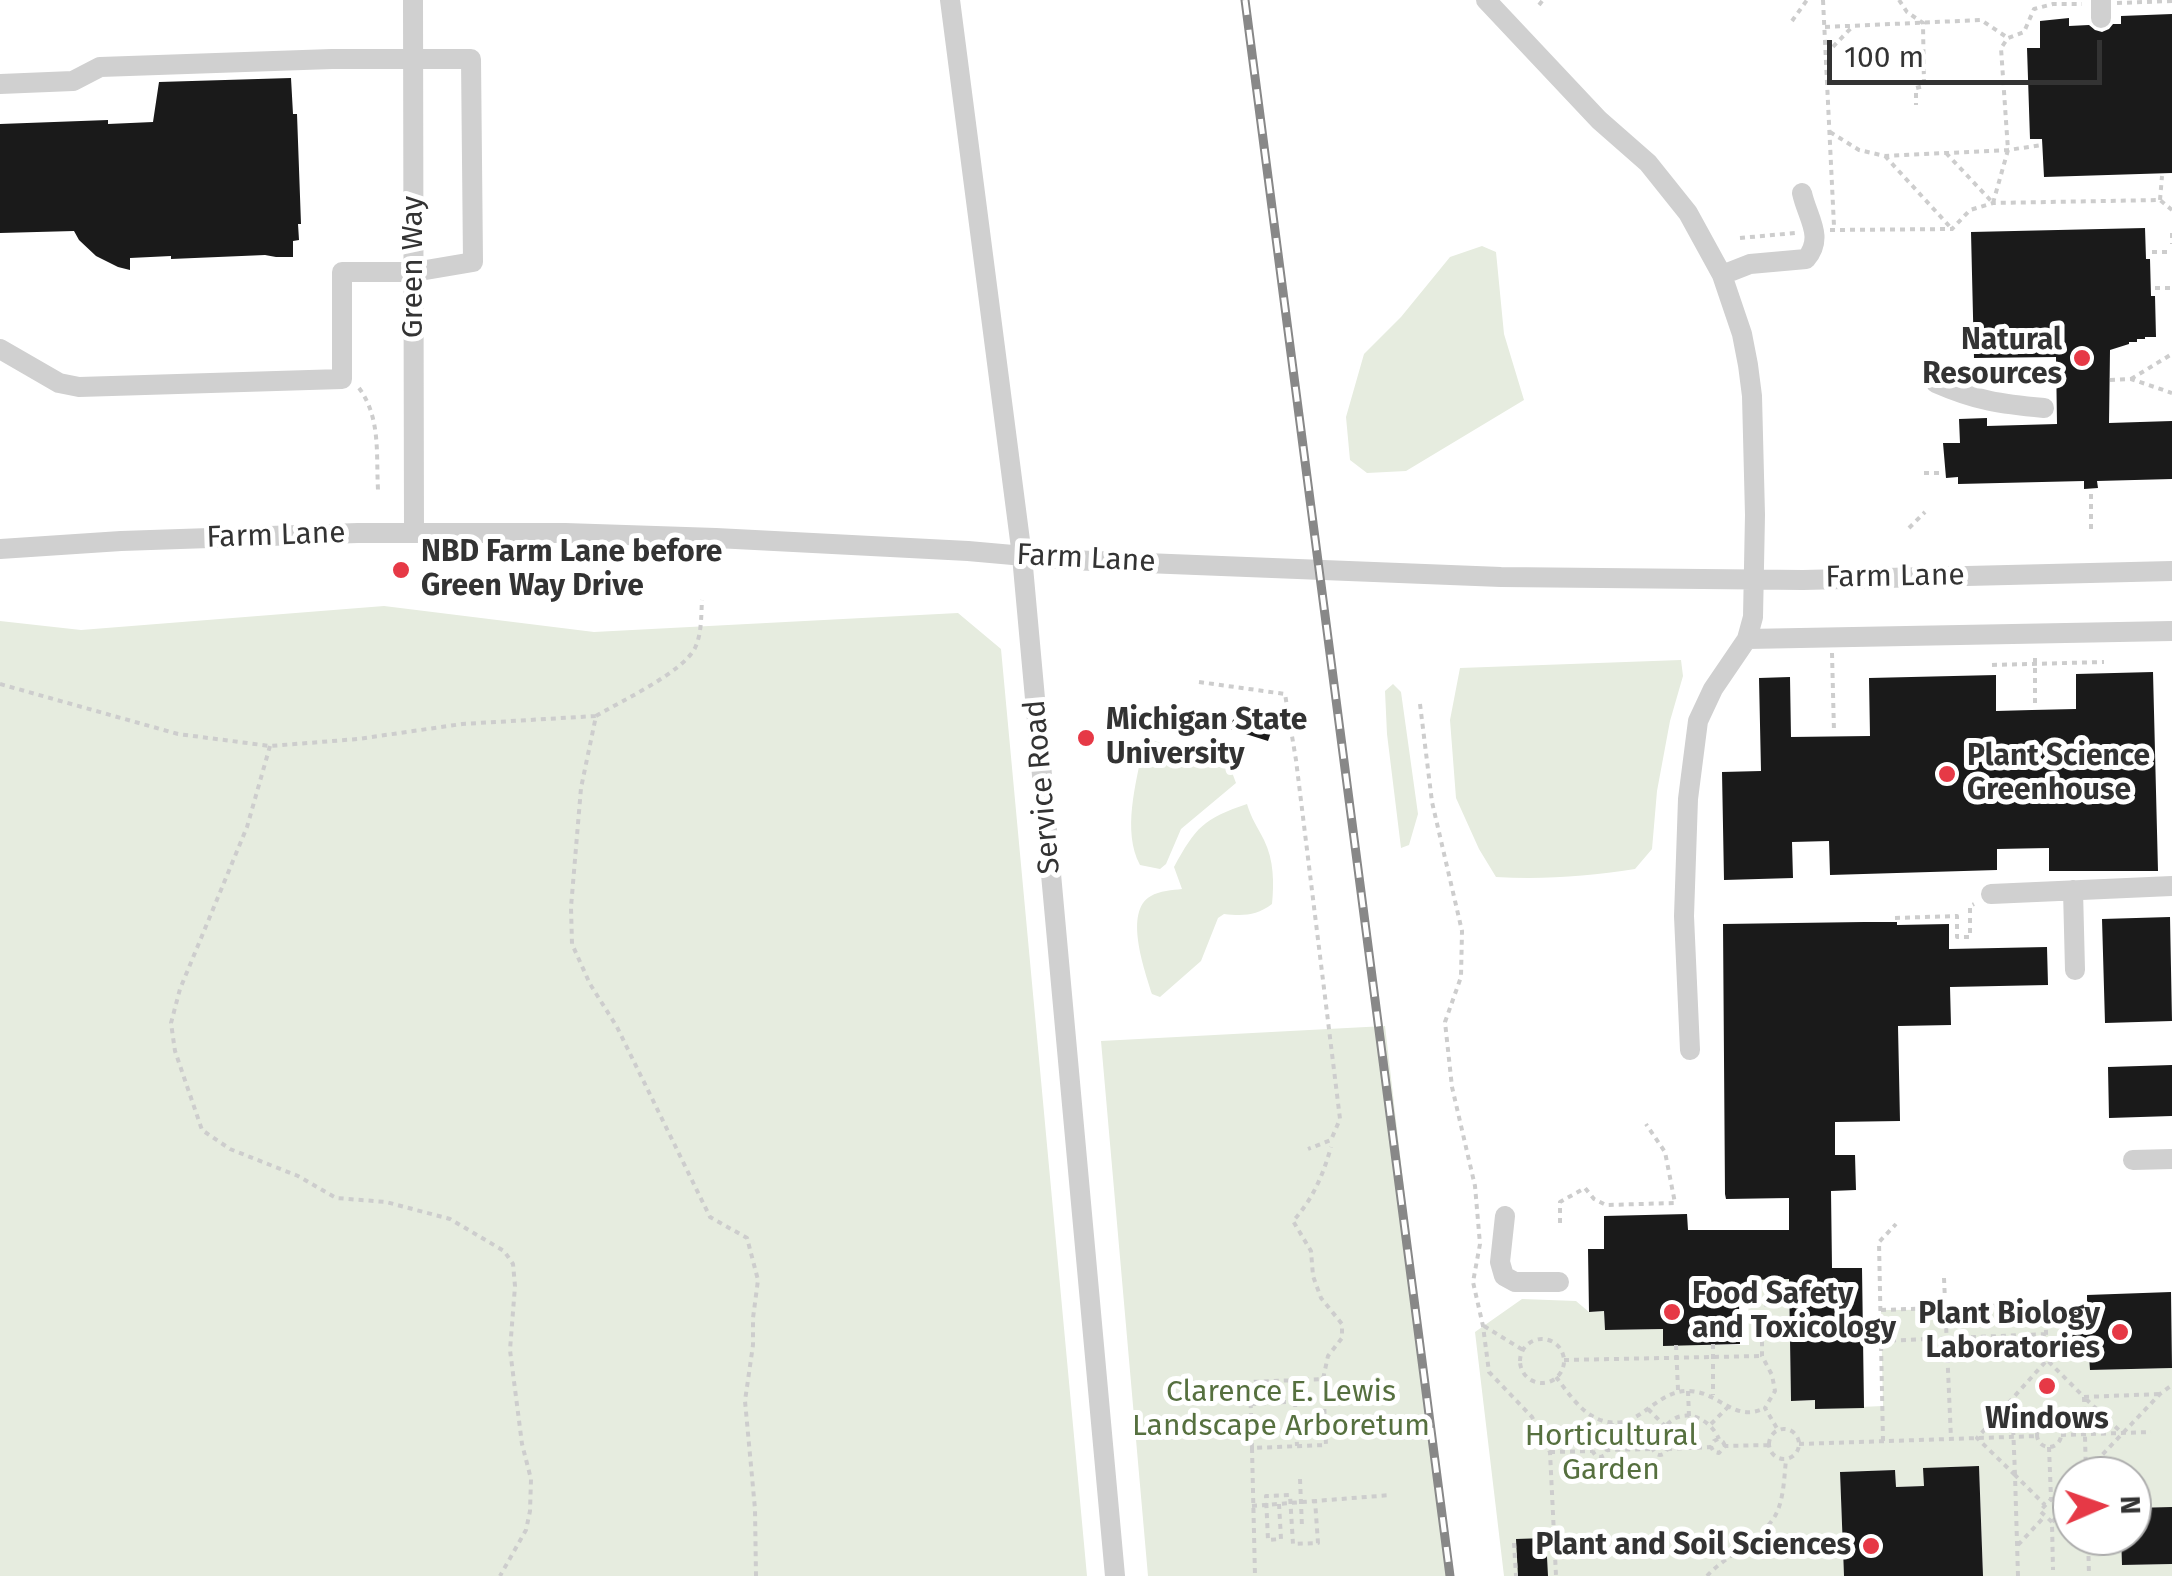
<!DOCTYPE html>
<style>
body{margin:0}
#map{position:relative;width:2172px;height:1576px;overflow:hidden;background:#fff;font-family:"Fira Sans",sans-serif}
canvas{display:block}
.north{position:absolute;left:2052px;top:1456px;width:100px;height:100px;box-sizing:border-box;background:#fff;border:2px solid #adadad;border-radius:50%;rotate:88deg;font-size:28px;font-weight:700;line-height:40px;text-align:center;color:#333}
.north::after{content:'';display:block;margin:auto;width:35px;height:45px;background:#e63946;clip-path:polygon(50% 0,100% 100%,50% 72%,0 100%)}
.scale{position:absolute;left:1827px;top:40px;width:275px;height:45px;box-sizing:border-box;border:5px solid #333;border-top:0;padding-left:12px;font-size:30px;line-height:35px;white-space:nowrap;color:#333;-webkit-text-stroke:8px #fff;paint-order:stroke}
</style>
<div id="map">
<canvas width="2172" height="1576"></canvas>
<div class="north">N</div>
<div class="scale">100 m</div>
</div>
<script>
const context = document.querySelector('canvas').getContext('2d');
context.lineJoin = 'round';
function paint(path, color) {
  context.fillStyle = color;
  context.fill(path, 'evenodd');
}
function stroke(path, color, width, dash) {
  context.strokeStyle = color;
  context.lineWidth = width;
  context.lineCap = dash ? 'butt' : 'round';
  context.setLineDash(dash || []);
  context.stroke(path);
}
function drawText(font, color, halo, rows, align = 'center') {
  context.font = font + ' "Fira Sans",sans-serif';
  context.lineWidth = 10;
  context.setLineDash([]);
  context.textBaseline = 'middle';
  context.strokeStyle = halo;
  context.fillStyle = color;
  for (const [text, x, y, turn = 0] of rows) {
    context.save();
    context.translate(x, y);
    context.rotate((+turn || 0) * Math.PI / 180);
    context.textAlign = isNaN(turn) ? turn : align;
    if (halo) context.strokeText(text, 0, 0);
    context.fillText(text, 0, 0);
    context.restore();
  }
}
paint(new Path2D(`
 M1482,246l14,6 8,82 20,66 -118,71 -39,2 -17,-13 -4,-43 18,-63 37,-37 49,-60z
 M384,606l210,26 364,-19 43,36 86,927h-1087v-955l81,9z
 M1681,660l2,16 -13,45 -13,70 -5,58 -17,20c-46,7 -91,11 -139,8l-17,-28 -23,-51 -6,-78 10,-52z
 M1393,684l8,8 17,122 -9,31 -8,3 -14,-114 -2,-43z
 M1154,741c27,8 48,3 73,18l9,24 -55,46 -15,35 -6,5 -20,-4c-18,-34 -4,-81 3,-118z
 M1247,804c4,14 11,24 17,36 10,20 10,43 8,64 -16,12 -29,12 -48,10l-6,4 -17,43 -41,36 -8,-3c-7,-23 -29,-83 -1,-98 8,-5 22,-6 31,-7l-8,-22c22,-40 29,-48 73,-63z
 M1385,1026l64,550h-301l-47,-535z
 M1748,1279h41l2,122 24,-1v9l68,-3 -2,-96 185,-1 2,48h21l1,13 82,-2v139l-40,1v-32h-60v60h49l1,29 50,-1v12h-189l-4,-110 -55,2v18l-28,1 -1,-17 -55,2 4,104h-340l-29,-244 47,-33 54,2 13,11 15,-1 1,19 58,-1 1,16h85z`), '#e6ecdf');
paint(new Path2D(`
 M2172,14v159l-128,4 -2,-38h-12l-3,-91h13v-27l29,-3v8l20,-1 6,5 7,2 7,-3 4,-5h8v-8z
 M291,78l2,36h4l4,110h-3l1,16 -6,1v16h-17l-11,-2 -94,4v-3l-41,2v12l-12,-3 -22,-11 -17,-16 -5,-9 -74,2v-109l108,-4v4l45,-2 6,-40z
 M2145,228l1,31h4l1,37h4l1,41h-11v2h-8v3h-8v2l-19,6 -1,73 63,-2v58l-75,2 1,7 -14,1v-8l-126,3v-7l-12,1 -3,-35h17l-1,-24 28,-1v8l70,-2 -1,-67 -82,1 -3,-126z
 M2153,672l5,199h-109v-23l-52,1v21l-167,5 -1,-34 -37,1 1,36 -69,2 -2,-108 39,-1 -2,-93 31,-1 1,60 79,-1 -1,-58 127,-3v36l36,-1 44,-1v-35z
 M1237,707l38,13 -7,21 -38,-12z
 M2170,917l2,104 -67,2 -3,-104z
 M1864,922h33v3l52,-1v25l98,-2 1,38 -98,2 1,38 -53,1 2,95 -65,1v33h20l1,35 -25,1 1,77h30l2,140 -49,1v-9l-24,1 -2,-122 -41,1v23h-9l1,41 -77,2v-17l-58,1 -1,-19 -15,1 -1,-63h16v-33l83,-2 1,16h101v-32l-63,1 -1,-5 -2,-270z
 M2172,1065v51l-63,2 -1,-51z
 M2171,1292l1,76 -82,2 -1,-13 -21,1 -2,-49h21v-14z
 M1979,1466l4,110h-139l-4,-104 55,-2 1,17 28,-1 -1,-18z
 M2172,1507v57l-50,1 -1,-29h11v-28z
 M1546,1538l2,38h-30l-2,-37z`), '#1a1a1a');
stroke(new Path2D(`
 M1823,0l11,226
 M1899,0l8,12 16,11 1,63 -8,2v17
 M2117,3l55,-2
 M1539,5l4,-5
 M1792,21l15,-21
 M1825,27l156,-7 27,18
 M1826,54l27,-28
 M1830,132l29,18 26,6 123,-6 34,-5
 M1946,153l47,50
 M1885,156l67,73
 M2160,200l2,-24
 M1993,203l15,-53 -7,-102 7,-10 16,-6 10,-23 19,-5h29
 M1830,230l122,-1 18,-19 23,-7 167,-3 12,10
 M2172,233v11
 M1740,238l55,-5
 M2152,252h20
 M2155,288h17
 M2131,379l41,-25
 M2110,380l21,-1 41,14
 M359,388c22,30 17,66 19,102
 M1924,473h15
 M2091,494v37
 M1909,528l16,-16
 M1832,653l2,79
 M1992,665l112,-3
 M1199,682l86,12 11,66 44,359 -9,21 -23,9
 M0,684l178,50 92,12 88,-7 104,-15 134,-8 -15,72 -10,119 1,37 18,40 27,43 93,190 37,21 11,42 -5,38v27l-8,56 10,108 1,67
 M2035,703v-50
 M1420,704l12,98 30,129 -1,46 -16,45 7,65 23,99 5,58 -7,38 10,44 6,46 43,45 18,35 6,124
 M596,716c25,-15 86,-43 99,-68 7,-15 6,-32 7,-48
 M270,746l-23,81 -67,162 -9,34 4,28 27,79 28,19 68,27 38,22 50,4 64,17 54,32 9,13 2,22 -5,64 12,94 9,35 -1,32 -4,19 -26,46
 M1895,918l62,-2v21h13v-31l4,-2
 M1560,1223v-21l25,-14 9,11 12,6 69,-2 -10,-51 -19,-28
 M1944,1278l7,161
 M1770,1282l-8,47v27l10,19 3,16 -10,17 13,22
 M1881,1310l164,-6 2,56
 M1484,1326l39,24
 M1520 1361a22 22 0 1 1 44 0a22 22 0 1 1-44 0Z
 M1881,1341l165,-7
 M1713,1344v51
 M1676,1345l2,45
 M1564,1360l198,-4
 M1556,1377c14,18 28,41 52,45 31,6 47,-29 77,-31 33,-2 48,33 80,17
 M1323,1379l3,66 -74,3 -2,-66 73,-3 5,-23 14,-18v-14l-21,-26 -8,-22 -2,-25 -18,-30c20,-22 30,-46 38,-74
 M1688,1391l1,25
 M2048,1392v30
 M2084,1397l76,-3
 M2086,1399l36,34
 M2012,1400l3,75
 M1295,1402l2,44
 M1251,1404l73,-4
 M1648,1409l17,17
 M2037 1435a12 12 0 1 1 24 0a12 12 0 1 1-24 0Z
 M1711,1424l18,-18
 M1769 1444a15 15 0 1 1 30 0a15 15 0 1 1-30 0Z
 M2061,1435l90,-3
 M1883,1441l-4,-199 17,-18
 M1653 1448a7 7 0 1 1 14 0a7 7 0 1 1-14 0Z
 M1658,1442c2,-5 3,-11 7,-15 17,-22 45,-9 54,12
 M1602,1444l11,-21
 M1799,1444l239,-8
 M1725,1446l-2,-4 -5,-3 -4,2 -3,6 3,5 5,1 6,-7 44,-1
 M2049,1447l2,51
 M1252,1448l3,128
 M1667,1449l44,-2
 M1607,1450l-3,-5 -5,-1 -5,3 -1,5 3,4 5,1 4,-2 2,-5 46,-1
 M1550,1452l43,-1
 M2015,1475l-38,-37 70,-78 37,37 2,79
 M2082,1476l78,-82 12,-9
 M1300,1479l2,48
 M2056,1503l16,-16
 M1279,1504l2,35 -13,1 -2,-44 24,-1 3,49 25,-1 -3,-43
 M1252,1506l139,-11
 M2057,1516l15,13
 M2052,1522l-12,-11 11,-12 12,11 -11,12 1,48
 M2080,1536l8,7
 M2088,1536l1,40
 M1514,1543l2,33
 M2018,1545l27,-29
 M1707,1576c20,-22 52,-34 68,-60 9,-16 9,-38 11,-56
 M2018,1576l-3,-101 30,30`), '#cdcdcd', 4, [5, 5]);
stroke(new Path2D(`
 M413,0l1,533
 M950,0l72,556 93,1020
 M1486,0l113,120 49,43 40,50 34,62 20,59 6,31 4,31 3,119 -2,102 -6,22 -34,50 -15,32 -10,78 -4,117 6,134
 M2101,18v-18
 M0,84l73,-3 27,-14 232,-8h139l2,203 -59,10h-72v107l-263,8 -20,-4 -59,-34
 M1722,275l28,-11 56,-5c19,-22 1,-42 -4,-66
 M1936,383c41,18 65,21 108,25
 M0,549l121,-8 237,-8h207l151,5 252,13 101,9 432,17 302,3 369,-9
 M1747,639l425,-8
 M2073,890l2,80
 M1991,894l181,-8
 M2133,1160l39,-1
 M1505,1216l-5,46 4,14 11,6h44`), '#d0d0d0', 20);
const rail = new Path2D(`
 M1245,0l205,1576`);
stroke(rail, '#888', 9);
stroke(rail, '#fff', 5, [15]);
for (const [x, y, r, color] of [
 [2082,358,10,"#e63946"],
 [401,570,10,"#e63946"],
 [1086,738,10,"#e63946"],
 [1947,774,10,"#e63946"],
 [1672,1312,10,"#e63946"],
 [2120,1332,10,"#e63946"],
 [2047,1386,10,"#e63946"],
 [1871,1546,10,"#e63946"]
]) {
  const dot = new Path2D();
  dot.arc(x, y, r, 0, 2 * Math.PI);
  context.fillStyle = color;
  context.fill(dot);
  stroke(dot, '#fff', 4);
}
drawText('30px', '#333', '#fff', [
 ["Green Way",414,267,-90],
 ["Farm Lane",276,536,-2],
 ["Farm Lane",1086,559,3],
 ["Farm Lane",1895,577,-1],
 ["Service Road",1043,787,-95]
]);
drawText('bold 30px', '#333', '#fff', [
 ["Natural",2062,341,"right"],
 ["Resources",2062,375,"right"],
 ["NBD Farm Lane before",421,553],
 ["Green Way Drive",421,587],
 ["Michigan State",1106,721],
 ["University",1106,755],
 ["Plant Science",1967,757],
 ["Greenhouse",1967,791],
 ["Food Safety",1692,1295],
 ["and Toxicology",1692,1329],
 ["Plant Biology",2100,1315,"right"],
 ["Laboratories",2100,1349,"right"],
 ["Windows",2047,1420,"center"],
 ["Plant and Soil Sciences",1851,1546,"right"]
], 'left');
drawText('30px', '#56703f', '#fff', [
 ["Clarence E. Lewis",1281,1393],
 ["Landscape Arboretum",1281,1427],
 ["Horticultural",1611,1437],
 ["Garden",1611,1471]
]);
</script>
